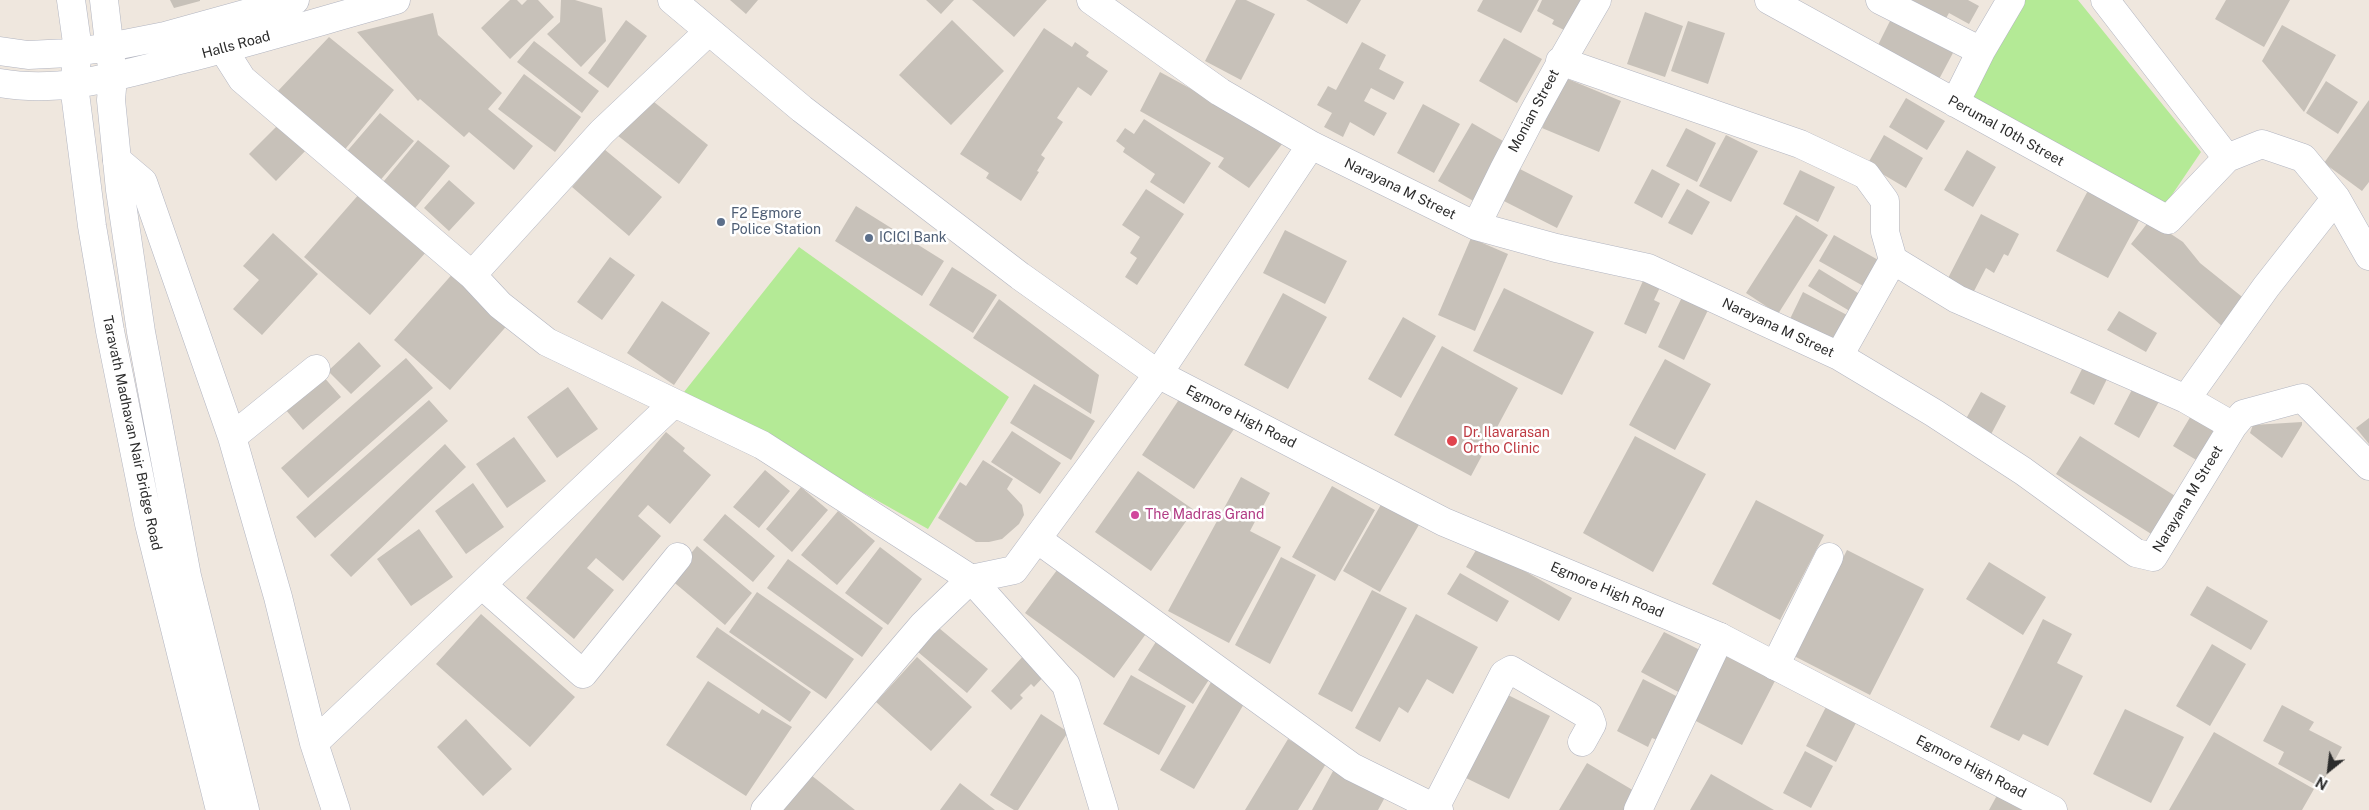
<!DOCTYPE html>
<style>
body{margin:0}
#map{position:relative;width:2369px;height:810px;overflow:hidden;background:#efe7de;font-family:"Public Sans",sans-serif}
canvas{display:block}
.north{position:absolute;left:2304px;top:745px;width:50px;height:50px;-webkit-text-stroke:4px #fff;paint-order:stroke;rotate:209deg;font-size:14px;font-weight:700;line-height:20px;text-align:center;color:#2c2c2c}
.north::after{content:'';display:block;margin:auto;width:18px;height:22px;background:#2c2c2c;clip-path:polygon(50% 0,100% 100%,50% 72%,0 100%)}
</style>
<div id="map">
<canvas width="2369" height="810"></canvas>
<div class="north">N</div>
</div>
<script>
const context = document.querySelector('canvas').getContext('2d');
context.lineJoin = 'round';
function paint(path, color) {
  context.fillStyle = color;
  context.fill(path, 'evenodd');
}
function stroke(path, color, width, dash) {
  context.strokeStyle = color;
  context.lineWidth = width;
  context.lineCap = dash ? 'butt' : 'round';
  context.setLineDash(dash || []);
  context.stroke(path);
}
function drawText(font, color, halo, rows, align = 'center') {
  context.font = font + ' "Public Sans",sans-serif';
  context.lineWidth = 5;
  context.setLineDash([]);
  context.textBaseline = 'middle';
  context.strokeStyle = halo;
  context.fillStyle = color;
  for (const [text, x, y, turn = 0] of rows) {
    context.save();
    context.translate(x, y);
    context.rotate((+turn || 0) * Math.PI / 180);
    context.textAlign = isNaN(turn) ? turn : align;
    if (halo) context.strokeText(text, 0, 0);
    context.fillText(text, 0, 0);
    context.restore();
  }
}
paint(new Path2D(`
 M2013,0h65l123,152 -42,62 -199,-113z
 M799,247l210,150 -81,132 -244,-137z`), '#b4ea96');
paint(new Path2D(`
 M170,0h30v1l-26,7z
 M510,0h7l5,5 5,-5h11l16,17 -44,42 -29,-31z
 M561,0h14l27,8 4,33 -25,26 -34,-33 13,-12z
 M730,0h28l-12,14z
 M926,0h28l-13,14z
 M972,0h75l-33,37z
 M1236,0h10l29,14 -34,66 -36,-19z
 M1306,0h55l-14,24z
 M1483,0h56l-18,33 -44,-22z
 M1542,0h43l-17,32 -16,-8 2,-4 -17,-9z
 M1899,0h69l11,6 -10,18 -20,-11 -8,14z
 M2226,0h64l-26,47 -49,-28z
 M1645,12l38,14 -18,51 -38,-13z
 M433,13l5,22 64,58 -14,16 45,37 -19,24 -45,-38 -5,5 -44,-38 -2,2 -61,-69z
 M1891,19l63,32 -17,32 -62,-32z
 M626,20l21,16 -39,52 -20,-15z
 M952,20l52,51 -53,54 -52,-50z
 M1688,21l37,12 -17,51 -37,-13z
 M2282,25l54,30 -32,57 -42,-51z
 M1044,28l28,19 3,-5 14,10 -3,4 22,15 -17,25 -13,-9 -21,31 6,4 -22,33 4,3 -8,13 2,1 -18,29 -35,-23 3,-5 -29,-19z
 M329,37l65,53 -52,63 -65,-61z
 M1504,38l38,21 -25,44 -38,-22z
 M534,41l65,50 -17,22 -65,-51z
 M1362,42l24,13 -7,14 25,13 -10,18 -23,-12 -7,13 23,12 -13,23 -24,-14 -7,15 -19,-10 8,-14 -15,-8 11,-19 8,4z
 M1160,72l125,68 -36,48 -31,-21 6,-9 -84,-47z
 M524,74l57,43 -26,35 -57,-43z
 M1563,77l58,24 -22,51 -57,-24z
 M2326,81l32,21 -20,32 -32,-21z
 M649,98l59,47 -29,39 -62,-49z
 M1906,98l39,23 -18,29 -38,-23z
 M2369,100v82l-7,9 -38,-28z
 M1423,104l37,20 -26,49 -37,-20z
 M380,113l34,28 -37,43 -34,-28z
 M1144,119l67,44 -27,41 -34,-22 5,-8 -32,-22 2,-4 -9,-7 9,-13 9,6z
 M283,120l27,26 -34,35 -27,-27z
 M1472,123l38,22 -33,58 -39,-22z
 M1686,128l30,15 -19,39 -31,-16z
 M1726,135l32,16 -27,51 -32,-16z
 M1884,135l39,23 -17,30 -39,-23z
 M418,140l32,26 -39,47 -32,-26z
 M604,149l58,48 -33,39 -57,-49z
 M1967,150l29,17 -23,40 -29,-17z
 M1512,165l61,31 -16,32 -61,-31z
 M1652,169l28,15 -18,34 -28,-15z
 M1800,170l35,17 -17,35 -35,-18z
 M449,180l26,23 -26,28 -25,-23z
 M2092,183l52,28 -36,67 -52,-27z
 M1146,189l38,25 -47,71 -12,-8 12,-19 -7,-5 10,-16 -18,-12z
 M1687,189l23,13 -18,33 -24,-12z
 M360,193l67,58 -57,64 -66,-58z
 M856,206l88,55 -22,35 -87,-55z
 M1981,214l38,20 -11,22 -4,-2 -10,19 -8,-5 -14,27 -26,-13z
 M1796,215l32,20 -50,79 -32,-21z
 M2150,220l33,22 17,21 46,37 -22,28 -93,-84z
 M1285,230l62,31 -22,43 -62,-31z
 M273,233l45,41 -56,61 -29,-26 26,-29 -16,-14z
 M1834,235l46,26 -15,26 -46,-26z
 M1471,238l37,16 -33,77 -37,-16z
 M610,257l25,18 -33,45 -25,-18z
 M952,267l45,28 -24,38 -44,-28z
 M1819,269l44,27 -10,17 -45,-27z
 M455,271l56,50 -61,69 -56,-50z
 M1646,274l17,7 -9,19 6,3 -14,31 -22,-10z
 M1504,288l90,44 -32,63 -89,-44z
 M1803,292l44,23 -15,30 -44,-22z
 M1283,293l44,24 -39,72 -44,-24z
 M1683,295l26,13 -25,52 -26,-13z
 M999,299l100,76 -8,39 -118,-76z
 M662,301l48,32 -36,52 -47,-32z
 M2119,311l38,22 -11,19 -39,-22z
 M1403,317l33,19 -35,62 -33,-19z
 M359,342l22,24 -30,28 -23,-23z
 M1442,346l76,42 -47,88 -77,-41z
 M406,358l27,30 -125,110 -27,-30z
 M1665,359l46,25 -36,66 -46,-25z
 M2087,359l24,12 -17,34 -24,-12z
 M323,376l18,21 -38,33 -18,-21z
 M2136,382l26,14 -23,42 -25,-14z
 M1034,384l61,37 -24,39 -61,-37z
 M568,387l30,42 -41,29 -30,-41z
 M1981,392l25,14 -18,34 -26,-14z
 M1182,395l52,34 -40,60 -52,-34z
 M429,400l19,21 -133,117 -19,-21z
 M2195,409l30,18 -22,37 -30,-18z
 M2369,418v26l-13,-16z
 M2302,422v3l-20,33 -32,-25 3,-8z
 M1012,431l49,32 -21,31 -49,-32z
 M666,432l19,16 -2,3 28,24 -41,49 -22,-19 -10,11 23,20 -38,45 -27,-23 -9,10 27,22 -40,49 -48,-41z
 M1635,436l71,38 -53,98 -70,-39z
 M2080,436l100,63 -24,38 -100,-63z
 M514,437l32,44 -39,27 -31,-44z
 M445,444l21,23 -115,110 -21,-22z
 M983,460l30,19 -6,10 15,16 2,10 -5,9 -17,15 -13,3h-13l-38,-24 22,-36 6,4z
 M765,470l25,21 -31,37 -26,-21z
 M1138,471l56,39 -43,61 -56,-39z
 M1241,477l29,16 -20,38 31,16 -52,96 -61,-32z
 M473,483l31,44 -38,27 -31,-43z
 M1332,486l43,24 -40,71 -43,-24z
 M801,487l27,23 -36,42 -26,-23z
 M1756,500l68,35 -44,85 -68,-36z
 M1383,501l37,22 -40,69 -37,-21z
 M838,511l37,30 -38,44 -36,-30z
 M725,514l50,42 -22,26 -50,-42z
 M419,529l34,48 -42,29 -34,-47z
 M1479,545l93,53 -13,23 -93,-54z
 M697,546l55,47 -27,32 -55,-46z
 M880,547l42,32 -34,46 -43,-32z
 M1847,550l77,39 -54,106 -76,-39z
 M1281,557l35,18 -46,89 -35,-19z
 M788,559l95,69 -21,29 -95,-69z
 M1989,562l57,35 -23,38 -57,-36z
 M1060,566l88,65 -34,47 -89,-65z
 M1460,573l49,28 -12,21 -50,-28z
 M2207,586l61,35 -17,29 -61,-35z
 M1372,590l35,18 -55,104 -34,-18z
 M757,592l97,67 -28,40 -97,-67z
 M481,614l94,83 -45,50 -94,-83z
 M1416,614l62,33 -25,47 -26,-15 -19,34 -9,-6 -19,35 -25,-14z
 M2043,619l29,15 -15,29 26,13 -35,70 -25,-12 -4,7 -29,-14z
 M717,627l94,65 -21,30 -94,-65z
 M939,628l49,41 -21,24 -49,-41z
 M1664,632l36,18 -18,44 -41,-22z
 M1159,637l55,35 -21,32 -55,-34z
 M2212,644l34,20 -36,62 -34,-20z
 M1026,653l21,20 -13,14 -3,-3 -11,11 3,3 -12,12 -20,-19z
 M1726,654l52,21 -36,70 -50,-26z
 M917,657l55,50 -41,44 -55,-49z
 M1131,675l55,31 -27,49 -56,-31z
 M1214,677l34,20 -54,92 -34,-19z
 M1643,679l41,21 -22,42 -10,-4 -4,9 -31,-16z
 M708,681l51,33 3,-5 30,18 -46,69 -80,-51z
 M1504,693l46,23 -41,83 -45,-22z
 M1828,703l30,16 -22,43 -30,-16z
 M2282,705l32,17 -5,8 33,17 -22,40 -42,-23 6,-12 -21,-11z
 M2125,709l59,28 -33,66 -58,-29z
 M1041,714l27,18 -50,78h-4l-24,-15z
 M466,719l46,50 -29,27 -46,-49z
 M2214,732l100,57 -12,21h-133z
 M1288,739l39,23 -29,48h-53z
 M1805,751l28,15 -22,42 -28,-15z
 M1339,760l51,28 -12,22h-66z
 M1587,763l49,29 -10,18h-67z
 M1711,774l63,36h-84z
 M811,775l44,35h-72z
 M960,783l35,27h-55z
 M2001,788l40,22h-52z`), '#c7c1b9');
const minor = new Path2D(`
 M1091,0l129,92 91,53 165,81 80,22 92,20 191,88 95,57 89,58 113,82 17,4 80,-131 10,-12 59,-16 67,68
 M1769,0l399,220 59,-62
 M1880,0l101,51
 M2105,0l122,158 35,-14 41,14 33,40 33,58
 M223,49l19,30 230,196 28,30 47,37 215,103 209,134 95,106 38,125
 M1560,61l240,83 66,31 19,26v31l8,28 -54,96
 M1955,103l26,-52 30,-51
 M117,160l26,22 89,255 46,160 36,146 22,67
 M1476,226c37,-77 77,-152 121,-226
 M1893,260l64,39 229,100 47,27
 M472,275l130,-143 106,-100
 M2186,399l80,-112 70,-89
 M232,437l84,-68
 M1037,539l315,228 87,43
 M482,585l101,89 95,-117
 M1775,666l54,-109
 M314,743l360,-340
 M1435,808l69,-134 7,-4 78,46 3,8 -10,18
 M765,810l158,-185 48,-46 43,-9 144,-196 153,-229
 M1638,810l82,-173`);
const secondary = new Path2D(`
 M71,0l7,50 -4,35 18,141 18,105 39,193 71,286
 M104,0l9,77 -2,23 9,90 21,142 46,244 58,234
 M672,0l130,109 218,167 138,98 286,148 276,115 333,173
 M0,51l28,4 41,-2 40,-6 56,-11 130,-36
 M0,83c62,11 120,-8 180,-23 72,-18 144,-40 216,-60`);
stroke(minor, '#b2b5c1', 29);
stroke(secondary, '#b2b5c1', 29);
stroke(minor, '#fff', 28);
stroke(secondary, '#fff', 28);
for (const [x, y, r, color] of [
 [721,222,5,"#5c6f8a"],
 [869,238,5,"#5c6f8a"],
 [1452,441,6,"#e0444e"],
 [1135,515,5,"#d1479c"]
]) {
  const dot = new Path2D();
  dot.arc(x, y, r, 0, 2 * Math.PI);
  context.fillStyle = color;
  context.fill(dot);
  stroke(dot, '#fff', 2);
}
drawText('14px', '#2c2c2c', '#fff', [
 ["Halls Road",236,45,-15],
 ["Monian Street",1534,111,-62],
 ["Perumal 10th Street",2006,131,29],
 ["Narayana M Street",1400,189,26],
 ["Narayana M Street",1778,328,25],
 ["Egmore High Road",1241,417,27],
 ["Taravath Madhavan Nair Bridge Road",132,433,78],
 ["Narayana M Street",2188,499,-59],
 ["Egmore High Road",1607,590,23],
 ["Egmore High Road",1971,767,27]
]);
drawText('14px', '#4e5e75', '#fff', [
 ["F2 Egmore",731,214],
 ["Police Station",731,230],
 ["ICICI Bank",879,238]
], 'left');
drawText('14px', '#be3a42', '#fff', [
 ["Dr. Ilavarasan",1463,433],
 ["Ortho Clinic",1463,449]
], 'left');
drawText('14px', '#b23c85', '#fff', [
 ["The Madras Grand",1145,515]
], 'left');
</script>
